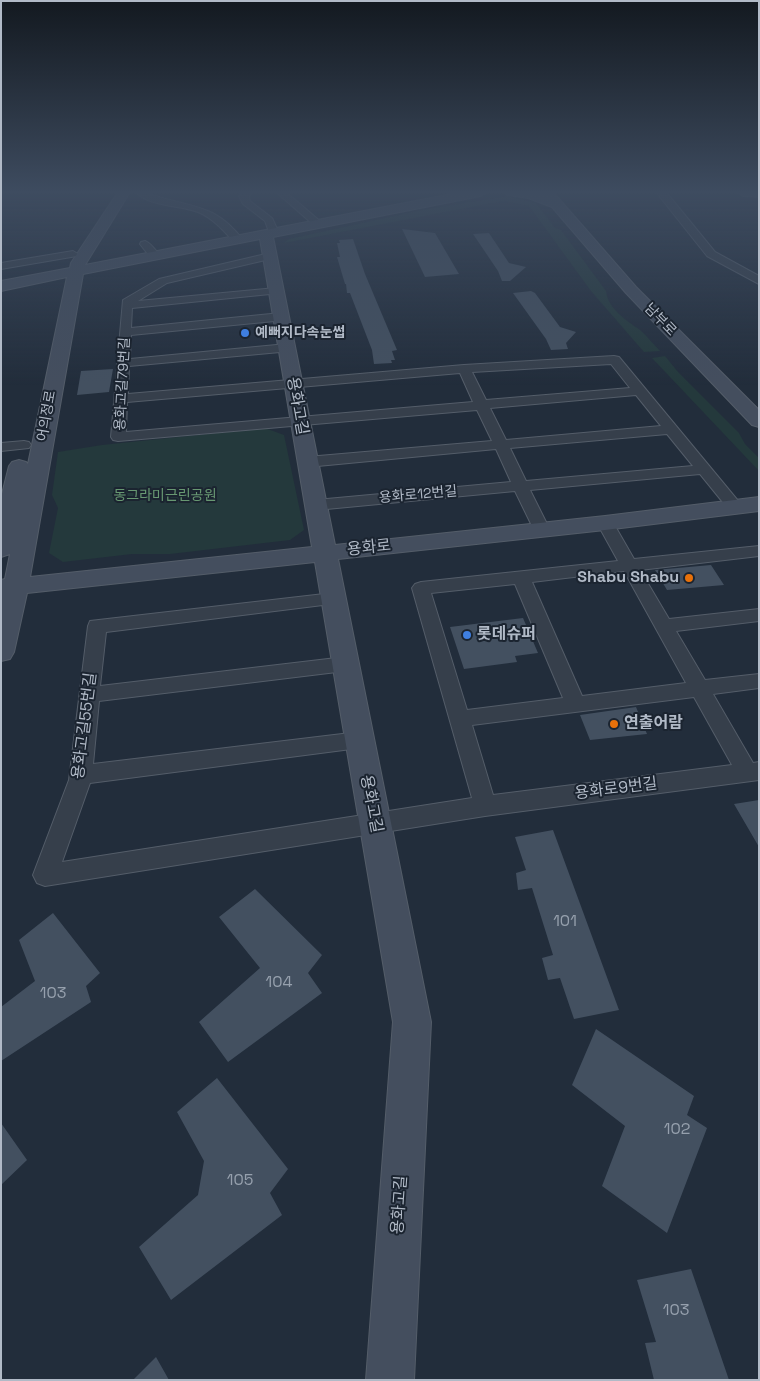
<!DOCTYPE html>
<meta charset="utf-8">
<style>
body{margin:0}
#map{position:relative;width:760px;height:1381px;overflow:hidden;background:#222d3b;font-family:"Space Grotesk",sans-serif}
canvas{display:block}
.frame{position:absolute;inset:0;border:2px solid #b1bac7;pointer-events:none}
</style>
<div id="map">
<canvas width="760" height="1381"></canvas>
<div class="frame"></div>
</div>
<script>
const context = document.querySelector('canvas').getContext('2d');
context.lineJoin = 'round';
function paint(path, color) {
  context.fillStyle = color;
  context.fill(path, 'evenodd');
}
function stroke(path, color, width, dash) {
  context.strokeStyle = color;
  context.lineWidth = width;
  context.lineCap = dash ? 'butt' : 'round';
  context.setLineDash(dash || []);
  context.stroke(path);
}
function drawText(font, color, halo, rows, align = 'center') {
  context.font = font + ' "Space Grotesk","Noto Sans KR",sans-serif';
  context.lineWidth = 4;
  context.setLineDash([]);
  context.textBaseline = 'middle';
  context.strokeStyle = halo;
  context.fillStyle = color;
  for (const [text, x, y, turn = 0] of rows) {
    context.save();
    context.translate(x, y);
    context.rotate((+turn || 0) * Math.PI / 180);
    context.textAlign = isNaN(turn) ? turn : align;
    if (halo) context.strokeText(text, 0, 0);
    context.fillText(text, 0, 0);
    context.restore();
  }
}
paint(new Path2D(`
 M507,196l29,7 19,25 6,2 45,61c2,18 20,29 34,39 7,6 13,14 20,21l-16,1 -53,-61 -62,-85 -26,-5 -219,42 5,-4 133,-29z
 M665,356l13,16 61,61 6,11 14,14v13l-107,-113z
 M265,428l19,7 20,95 -14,10 -120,14h-38l-69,8 -14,-9 9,-45 -6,-13 6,-43 44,-7z`), '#24393c');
paint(new Path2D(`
 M402,229l33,4 24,41 -34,3z
 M489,233l20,30 17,4 -16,14h-8l-4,-10 -25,-37z
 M353,239l12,35 32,76 -5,1 3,9h-4l1,3 -18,1 -2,-14 -22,-57h-3l-1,-9h-1l-8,-27h3l-3,-14h3l-1,-3z
 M531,291l4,2 25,34 16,5 -10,11 2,6 -17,1 -5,-11 -33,-46z
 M113,369l-4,23 -32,3 4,-24z
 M711,565l13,20 -57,5 -12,-20z
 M523,618l15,35 -23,3 2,6 -53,7 -14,-42z
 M636,707l11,27 -57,6 -10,-25z
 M759,800v47l-25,-43z
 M553,830l66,180 -45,9 -14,-41 -12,2 -6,-22 11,-3 -21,-67 -14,2 -2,-17 10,-3 -11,-33z
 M255,889l67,66 -14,18 14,20 -94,69 -29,-40 61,-54 -41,-51z
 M53,913l47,60 -14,13 5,16 -90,59v-54l34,-26 -16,-41z
 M596,1029l98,67 -7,19 20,13 -40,105 -65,-47 23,-60 -53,-41z
 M217,1078l71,91 -18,24 12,22 -111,85 -32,-53 59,-52 6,-34 -27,-49z
 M1,1123l26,37 -26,25z
 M691,1269l38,111h-75l-9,-37 11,-1 -19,-62z
 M156,1357l13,23h-36z`), '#435060');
const street = new Path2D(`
 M135,192c12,0 20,4 31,7 35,9 53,10 77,41l-5,3 -4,-1c-10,-11 -21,-24 -36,-30 -19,-7 -47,-5 -63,-20z
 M243,192h10l-4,4 1,5 22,17 7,15 -1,2h-8l-5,-14 -22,-17 -4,-8z
 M276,192h10l35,30v4h-6z
 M656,192h10l49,60 44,24v8l-52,-28z
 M145,241c6,2 11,10 15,15l-1,2h-8l-11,-14 1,-2z
 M73,251l5,3 -1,2 -76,13v-6z
 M270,253l5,3 -1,2 -107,25 -29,18 138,-13 6,3 -2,2 -148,15 -1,20 150,-15 4,1 2,3 -2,3 -154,15 -1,24 157,-15 6,4 -2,3 -162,15 -1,28 336,-29 150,-9 5,1 125,151 -2,3h-12l-30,-37 -170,16 20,40 -2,4 -6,1 -6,-1 -2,-4 -19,-39 -199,19 -6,-2 -2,-3 2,-3 6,-2 195,-18 -15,-33 -189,18 -5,-2 -3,-3 3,-3 5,-2 185,-16 -15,-31 -359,31 -5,-1 -2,-3 12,-137 36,-21zM611,364l19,24 -144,12 -14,-28zM460,373l13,29 -347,30 1,-30zM636,395l25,31 -155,14 -16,-32zM667,434l26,32 -167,15 -16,-33z
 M24,441l5,1 2,3 -2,3 -28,3v-8z
 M605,518l6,1 23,40 125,-13v10l-119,14 29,49 90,-10v12l-83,10 29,49 54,-6v14l-46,6 40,69 6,-1v18l-274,36 -440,70 -8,-3 -4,-8 36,-95 19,-154 2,-5 243,-28 6,2 3,4 -3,4 -233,29 -6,54 245,-29 7,2 3,5 -3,5 -7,2 -246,30 -6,63 266,-32 7,2 4,6 -4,6 -7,2 -269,35 -28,79 410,-64 -60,-210 3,-4 6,-2 197,-21 -21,-38 2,-4zM624,571l62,112 -104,13 -50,-114zM515,584l48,114 -96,12 -36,-117zM694,697l38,68 -239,30 -21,-70z`);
const secondary = new Path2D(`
 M118,192h12l-45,73 377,-73h25l-6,4 -208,41 62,308 270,-29 154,-19v14l-154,19 -267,29 93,463 -17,358h-48l27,-358 -78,-460 -288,31 -13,59 -4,7 -9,2v-81l4,-1 5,-25 -9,3v-59l8,-32 3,-4 7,-2 7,2 2,2 39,-187 -66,14v-10l69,-13 1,-5zM260,239l52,308 -282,30 53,-303z
 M505,192h31l5,2 -1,-2h13l83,95 123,123v17l-7,-2 -126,-132 -74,-86 -24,-9 -21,-3z
 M737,192h22v5l-16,-1z`);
stroke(street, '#545d69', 2);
stroke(secondary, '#545d69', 2);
paint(street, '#363f4b');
paint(secondary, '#444e5e');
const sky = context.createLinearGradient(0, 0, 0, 385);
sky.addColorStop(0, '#131920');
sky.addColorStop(0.5, '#3e4c60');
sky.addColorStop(1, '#3e4c6000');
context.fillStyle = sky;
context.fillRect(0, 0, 760, 385);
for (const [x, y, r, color] of [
 [245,333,5,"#3f7fe0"],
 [689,578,5,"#e8710a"],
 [467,635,5,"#3f7fe0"],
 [614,724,5,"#e8710a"]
]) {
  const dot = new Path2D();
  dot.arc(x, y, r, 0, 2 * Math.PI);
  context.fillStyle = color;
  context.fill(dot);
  stroke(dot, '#1b2430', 2);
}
drawText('14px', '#b1bac7', '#1b2430', [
 ["남부로",660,320,46],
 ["용화고길79번길",123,384,-87],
 ["어의정로",47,416,-80],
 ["용화로12번길",418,495,-5]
]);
drawText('bold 14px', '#b1bac7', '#1b2430', [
 ["예뻐지다속눈썹",255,333]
], 'left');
drawText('14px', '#689872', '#1b2430', [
 ["동그라미근린공원",165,496]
]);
drawText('16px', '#b1bac7', '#1b2430', [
 ["용화고길",297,406,80],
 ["용화로",369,548,-6],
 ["용화고길55번길",85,726,-83],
 ["용화로9번길",616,789,-7],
 ["용화고길",371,804,79],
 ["용화고길",400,1205,-86]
]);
drawText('bold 16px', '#b1bac7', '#1b2430', [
 ["Shabu Shabu",679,578,"right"],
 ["롯데슈퍼",477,635],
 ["연출어람",624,724]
], 'left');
drawText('16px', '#96a0ad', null, [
 ["101",565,922],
 ["104",279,983],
 ["103",53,994],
 ["102",677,1130],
 ["105",240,1181],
 ["103",676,1311]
]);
</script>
